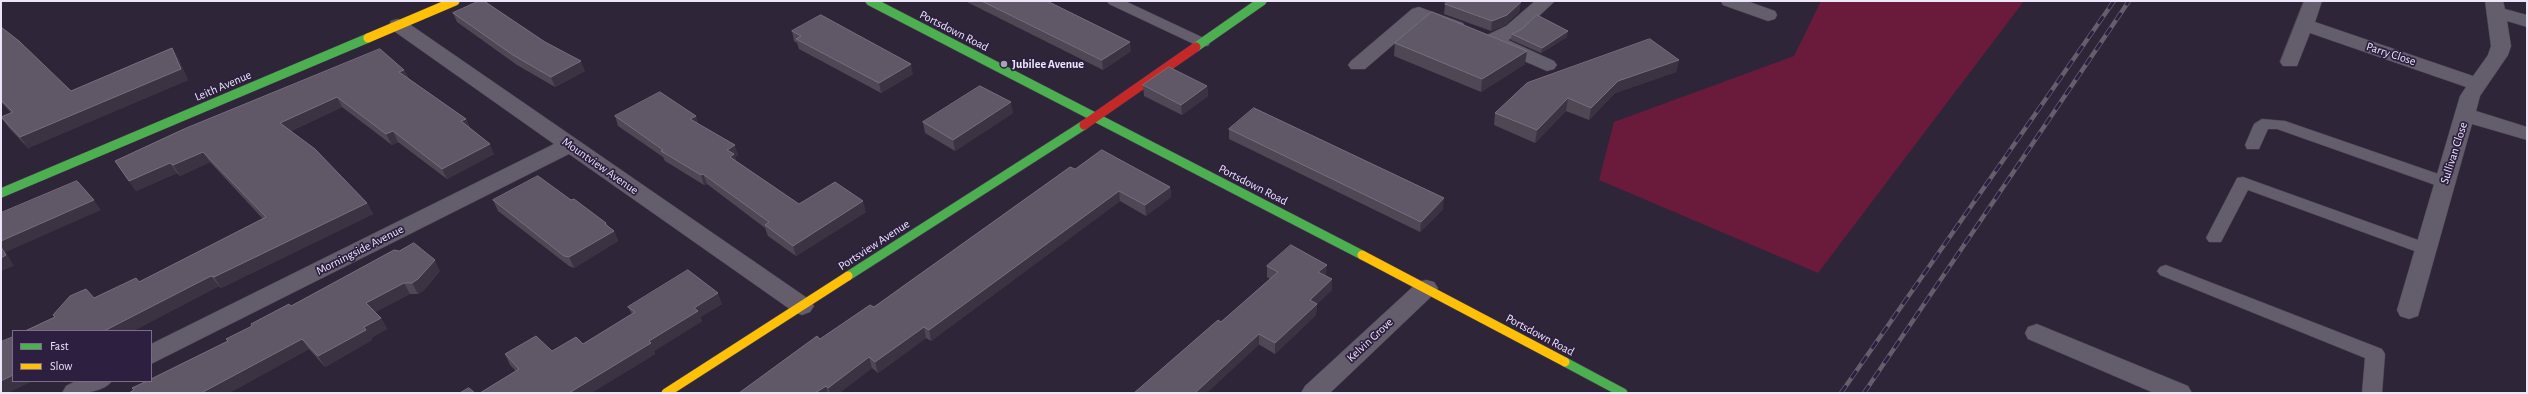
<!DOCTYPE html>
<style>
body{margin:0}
#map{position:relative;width:2528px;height:394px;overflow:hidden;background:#2e2638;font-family:"Alegreya Sans",sans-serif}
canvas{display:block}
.frame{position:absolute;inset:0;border:2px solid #ede5fa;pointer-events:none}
.legend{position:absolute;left:12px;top:330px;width:140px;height:52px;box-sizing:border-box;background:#2d1f3f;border:1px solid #7a6e8a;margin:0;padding:5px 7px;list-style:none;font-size:12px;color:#ede5fa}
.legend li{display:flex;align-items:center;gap:8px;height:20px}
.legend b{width:20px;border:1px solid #7a6e8a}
</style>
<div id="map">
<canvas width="2528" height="394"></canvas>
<div class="frame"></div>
<ul class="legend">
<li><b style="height:5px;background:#4caf50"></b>Fast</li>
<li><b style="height:5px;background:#ffc107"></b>Slow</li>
</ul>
</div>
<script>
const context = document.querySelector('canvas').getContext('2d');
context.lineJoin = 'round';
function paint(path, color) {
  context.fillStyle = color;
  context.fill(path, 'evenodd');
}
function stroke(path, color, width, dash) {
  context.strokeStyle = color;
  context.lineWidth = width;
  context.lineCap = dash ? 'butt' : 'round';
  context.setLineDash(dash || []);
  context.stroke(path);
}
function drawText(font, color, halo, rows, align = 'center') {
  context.font = font + ' "Alegreya Sans",sans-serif';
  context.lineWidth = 3.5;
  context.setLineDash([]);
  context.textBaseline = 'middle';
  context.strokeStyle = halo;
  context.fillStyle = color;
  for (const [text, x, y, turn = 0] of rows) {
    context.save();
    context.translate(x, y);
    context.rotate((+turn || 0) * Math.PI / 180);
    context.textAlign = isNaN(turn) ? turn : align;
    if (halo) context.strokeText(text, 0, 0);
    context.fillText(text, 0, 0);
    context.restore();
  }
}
paint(new Path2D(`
 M1821,1h203l-206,272 -219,-93 15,-58 180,-66z`), '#6a1a3b');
const lane = new Path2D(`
 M1107,1h18l83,39 2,3 -2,3h-10l-89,-42z
 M2262,119l23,2 165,57 2,4 -2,4h-12l-161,-57h-9l-9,20h-12l-2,-4 9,-21z
 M2243,177l189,68 3,4 -3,4 -6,2 -6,-2 -172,-63 -27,52h-12l-3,-4 29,-56 2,-4z
 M2166,265l216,84 3,5 -3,39h-20l3,-35 -205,-83 -3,-4 3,-4z`);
const street = new Path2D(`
 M1535,1h20l-35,33 -12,6 46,21 3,4 -3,4 -7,2 -62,-27 -3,-4 3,-4 21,-10z
 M1721,1h26l28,10 2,4 -2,4 -7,2 -45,-16z
 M2304,1h18l-7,21 158,54 15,-21 3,-9 -6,-45h18l2,8 22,6v12l-20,-6 4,25 -3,9 -28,41 -4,15 51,16v13l-55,-16 -54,192 -9,3 -9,-3 -3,-6 63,-214 6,-9 -156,-54 -13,33h-14l-3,-4z
 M1419,7l44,16 2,4 -2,4h-14l-27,-11 -57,49h-14l-3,-4 3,-4 61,-52z
 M398,19l7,2 405,279 4,6 -4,6 -8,3 -8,-3 -225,-158 -418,210v-20l403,-200 -163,-115 -2,-4 2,-4z
 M1426,280l8,2 4,6 -4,6 -104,99h-29l4,-7 113,-104z
 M2037,324l151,62 4,7h-38l-126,-54 -3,-6 3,-6z
 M76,381h36c-10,13 -33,12 -50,12l4,-7z`);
const fast = new Path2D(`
 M870,1l492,254
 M1196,47l66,-46
 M1,193l367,-155
 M848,276l236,-151
 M1565,362l58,31`);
const slow = new Path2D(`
 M368,38l87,-37
 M1362,255l203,107
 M666,393l182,-117`);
const jam = new Path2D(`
 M1084,125l112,-78`);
stroke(lane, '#4a4353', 1);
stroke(street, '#4a4353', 1);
stroke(fast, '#4a4353', 10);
stroke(slow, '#4a4353', 10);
stroke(jam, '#4a4353', 10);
paint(lane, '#645d6c');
paint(street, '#645d6c');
stroke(fast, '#4caf50', 9);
stroke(slow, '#ffc107', 9);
stroke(jam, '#c62828', 9);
const rail = new Path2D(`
 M1841,393l273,-392
 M1864,393l265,-392`);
stroke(rail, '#645e6d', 4.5);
stroke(rail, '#2d1f3f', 3, [9]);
paint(new Path2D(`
 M965,1h83v1l83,49 -28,19z
 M1448,1h73l-2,11 -14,13 -14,6 -47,-17 1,-10z
 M453,13l92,29 40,29 -30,16 -38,-22 -60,-43z
 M1,27l70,64 101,-43 6,10 10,22 -160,68 -19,-20 -8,-11 10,-4 -10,-11z
 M1522,29l45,8 -26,16 -30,-13 1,-6z
 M792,31l121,43 -32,19 -82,-44 -2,-6 -3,-2z
 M1395,43l130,21 -44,28 -87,-36z
 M1679,60l-3,12 -61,21 -26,27 -23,-9 -31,32 -41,-18 1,-12z
 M404,70l5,9 57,40 4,9 24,26 -47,25 -49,-37 -6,3 -50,-38 -51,24 76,72 6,11 -152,74 -2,-2 -86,45h-108l30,-14 39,-19 45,-16 124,-63 -53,-57 -30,14 -3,-3 -41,18 -21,-30z
 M1143,85l64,1 1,10 -26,19 -38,-19z
 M1013,113l-58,38 -30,-18 -2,-11z
 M615,116h81l2,8 40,31 -3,2 1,4 63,43 67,8 -70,44 -28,-20 -3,-8 -58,-44 -3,1 -39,-24 -2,-4 -45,-31z
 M1229,129l214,80 -23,23 -191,-93z
 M1075,169l95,18 1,10 -25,19 -26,-15 -189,140 -5,-3 -48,35 -6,-5 -33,25h-100l81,-54 54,-32z
 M493,200h78l35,23 2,3 6,5 4,10 -44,27 -5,-2 -71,-55z
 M1267,266l59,10 6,14 -15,14 -1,11 -41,39 -54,-32 49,-43 -3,-2z
 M440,271l-16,19 -6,4h-8l-35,18 6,6 6,11 -16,9 1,2 -47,27 -16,-18 -80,44h-100l99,-52 63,-35z
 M722,304l-22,13 2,4 -48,30 1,3 -64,39h-111l36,-22 -6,-6 -5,-11 47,-3 31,-7 49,-30 -4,-7z`), '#504755');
paint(new Path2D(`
 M1518,1h3l-2,11 -14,13 -14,6 1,-10z
 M1568,31l-1,6 -26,16 1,-5z
 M1130,42l1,9 -28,19 -1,-10z
 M172,48l6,10 10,22 -160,68 -8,-11z
 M1527,51l-2,13 -44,28 1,-13z
 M1679,60l-3,12 -61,21 -26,27 2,-12 27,-27z
 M581,61l4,10 -30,16 -4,-10z
 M911,64l2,10 -32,19 -2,-10z
 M404,70l5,10 -10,-8z
 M1207,86l1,10 -26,19 -1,-10z
 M337,97l5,10 -56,26 -6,-10z
 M1568,98l-2,13 -31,32 2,-13z
 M1011,102l2,11 -58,38 -2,-11z
 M696,116l3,10 -9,-7z
 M466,119l4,10 -9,-8z
 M393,131l5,11 -6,3 -6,-11z
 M490,144l4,10 -47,25 -5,-10z
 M735,145l3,10 -3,2 2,7 -4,3 -6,-17z
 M203,152l7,10 -30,14 -7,-11z
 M170,163l7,10 -41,18 -7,-10z
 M703,174l4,10 -3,1 -3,-10z
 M1170,187l1,10 -25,19 -1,-11z
 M1119,191l1,10 -189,140 -2,-11z
 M1444,198l-1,11 -23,23 1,-10z
 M94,200l7,10 -95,42 8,14 -13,5v-30z
 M863,201l3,11 -70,44 -3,-10z
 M367,203l6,11 -152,74 -7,-11z
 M606,223l4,9 4,-1 4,10 -44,27 -5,-11z
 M435,260l5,11 -16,19 -6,4 -6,-11z
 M1327,265l-1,11 -8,7v-11z
 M211,276l8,10 -86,45h-29z
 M1332,279v11l-20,19 5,-5 -1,11 -41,39v-11l35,-43z
 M404,283l6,11 -38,20 -6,-11z
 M718,293l4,11 -22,13 2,4 -48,30 1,3 -64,39h-22l80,-52 45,-33z
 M381,318l6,11 -16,9 1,2 -47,27 -7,-11 46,-29z
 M924,327l2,11 -48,35 -3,-11z
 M1259,334v11l-52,48h-12z
 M302,339l7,10 -80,44h-26v-1z
 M869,357l3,11 -33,25h-9l-2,-5z
 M13,375v6h20l-25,12h-7v-12z
 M826,386l2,7h-13z`), '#3b3342');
const building = new Path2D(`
 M479,1h5l61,41 36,19 -30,16 -38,-22 -60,-42z
 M982,1h65l83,41 -28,18z
 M1448,1h70l3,1 -14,13 -15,6 -47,-17z
 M1432,12l95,39 -45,28 -87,-36z
 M821,15l90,49 -32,19 -83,-44 5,-3 -9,-5z
 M1537,15l31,16 -26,17 -30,-14 10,-5z
 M1,27l18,14 52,50 101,-43 9,21 -161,68 -19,-20 12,-5 -12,-12z
 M1650,39l29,21 -61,21 -27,27 -23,-10 -31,32 -42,-17 32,-30z
 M380,49l24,21 -5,2 67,47 -5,2 29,23 -48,25 -49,-38 -7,3 -49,-37 -57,26 35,26 52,54 -153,74 -3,-1 -107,55h-79l30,-14 -2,-2 17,-19 16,-7 8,9 42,-20 3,4 127,-65 -63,-65 -30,13 -3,-2 -41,18 -14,-20 69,-32z
 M1169,67l38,19 -26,19 -38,-20z
 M980,86l31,16 -58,38 -30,-18z
 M660,92l36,24 -6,3 45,26 -8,5 7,4 -4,3 69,47 36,-22 28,19 -70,45 -28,-21 4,-3 -66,-48 -2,1 -40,-24 2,-1 -48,-34z
 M1254,108l190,90 -23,24 -192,-93z
 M1102,150l68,37 -25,18 -26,-14 -190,139 -5,-3 -49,35 -6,-5 -41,31 -2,-2 -11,7h-76l78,-57 3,3 50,-34 4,2 196,-140 5,2z
 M538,176l33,24 3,-1 32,24 -1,1 9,7 -45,26 -5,-1 -71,-56z
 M77,181l17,19 -93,41v-28z
 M414,243l21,17 -17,19 -6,4h-8l-38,20 15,15 -17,9 2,3 -48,26 -16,-17 -99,53v1h-74l5,-3 -2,-2 15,-7h4v-2l77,-38 -2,-2 26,-13 -1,-2 38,-20 2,2 103,-56 5,1z
 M1291,245l36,20 -9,7 14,7 -22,21 7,4 -42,39 -16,-9 -64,59h-61l84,-73 3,2 57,-50 -11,-6z
 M1,247l5,8 -5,3z
 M688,270l30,23 -24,15 4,3 -49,30 2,2 -82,50h-89l39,-24 -14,-15 31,-18 16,15 24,-14 7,7 52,-32 -7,-5z
 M13,337v38l-12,6v-39z
 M469,388l6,5h-15z`);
paint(building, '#615867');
stroke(building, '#776e7e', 1);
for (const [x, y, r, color] of [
 [1004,64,4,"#aaa2b6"]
]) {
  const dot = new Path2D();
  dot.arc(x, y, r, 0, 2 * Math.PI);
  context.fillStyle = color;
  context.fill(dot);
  stroke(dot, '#2d1f3f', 1.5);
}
drawText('12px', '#ede5fa', '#2d1f3f', [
 ["Portsdown Road",954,31,27],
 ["Parry Close",2391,54,18],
 ["Leith Avenue",223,86,-23],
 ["Sullivan Close",2454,153,-72],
 ["Mountview Avenue",600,166,35],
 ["Portsdown Road",1253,185,27],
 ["Portsview Avenue",874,245,-33],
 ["Morningside Avenue",360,250,-27],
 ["Portsdown Road",1540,335,28],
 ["Kelvin Grove",1370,340,-43]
]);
drawText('bold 12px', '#ede5fa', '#2d1f3f', [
 ["Jubilee Avenue",1012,64]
], 'left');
</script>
